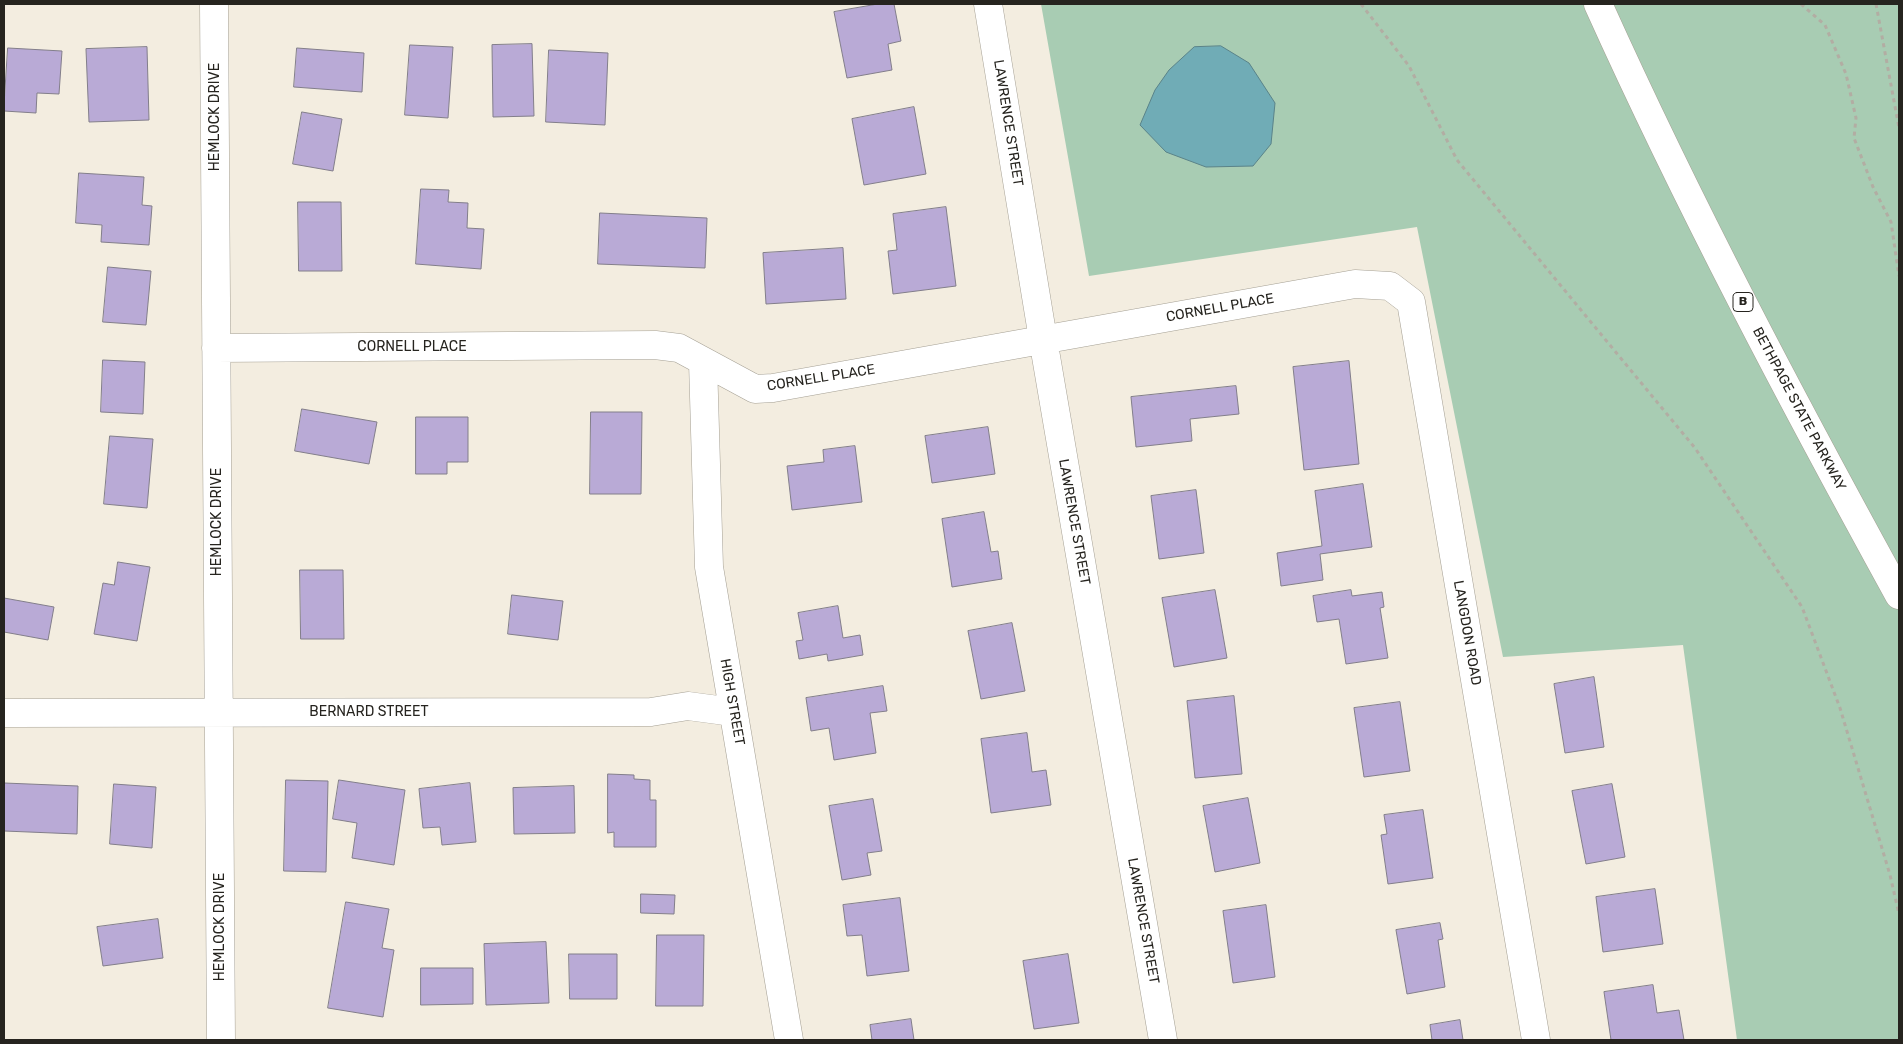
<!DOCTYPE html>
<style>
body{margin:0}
#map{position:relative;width:1903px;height:1044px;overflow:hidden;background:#f3ede0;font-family:Rubik,sans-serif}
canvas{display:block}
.frame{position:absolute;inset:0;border:5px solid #26241f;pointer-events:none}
</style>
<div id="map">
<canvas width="1903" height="1044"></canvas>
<div class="frame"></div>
</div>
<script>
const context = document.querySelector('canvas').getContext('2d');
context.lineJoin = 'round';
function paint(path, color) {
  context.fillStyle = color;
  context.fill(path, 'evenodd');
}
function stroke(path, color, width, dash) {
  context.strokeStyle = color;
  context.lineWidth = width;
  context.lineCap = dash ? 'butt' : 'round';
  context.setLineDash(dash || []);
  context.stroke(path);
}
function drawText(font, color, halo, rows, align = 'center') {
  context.font = font + ' Rubik,sans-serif';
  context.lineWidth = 5;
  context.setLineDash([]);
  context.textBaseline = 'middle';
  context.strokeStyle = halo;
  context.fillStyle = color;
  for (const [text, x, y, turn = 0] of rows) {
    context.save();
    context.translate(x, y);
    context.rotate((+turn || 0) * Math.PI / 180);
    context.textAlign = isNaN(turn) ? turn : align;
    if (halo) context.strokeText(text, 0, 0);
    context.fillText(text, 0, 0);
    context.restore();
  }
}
paint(new Path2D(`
 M1041,4h858v1036h-162l-54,-395 -180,12 -86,-430 -328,49z`), '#a8ccb3');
const water = new Path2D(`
 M1221,46l28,17 26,40 -4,41 -18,22 -47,1 -40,-15 -26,-27 15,-35 14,-20 25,-23z`);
paint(water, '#70acb6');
stroke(water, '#5a8389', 1);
const building = new Path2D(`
 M878,4h16l7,37 -13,3 4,26 -45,8 -13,-66z
 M532,44l2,72 -41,1 -1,-72z
 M410,45l43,2 -5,71 -43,-3z
 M147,47l2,73 -60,2 -3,-73z
 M8,48l54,3 -3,43 -22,-1 -1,20 -32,-2z
 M297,48l67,5 -2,39 -68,-5z
 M549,50l59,3 -3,72 -59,-3z
 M914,107l12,67 -62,11 -12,-66z
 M302,112l40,7 -9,52 -40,-7z
 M79,173l65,4 -2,28 10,1 -3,39 -48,-3 1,-17 -26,-2z
 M421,189l28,1 -1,12 20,1 -1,25 17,1 -3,40 -65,-5z
 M298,202h43l1,69h-43z
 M946,207l10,79 -63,8 -5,-43 9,-1 -4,-36z
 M600,213l107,5 -2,50 -107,-4z
 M843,248l3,51 -80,5 -3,-51z
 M108,267l43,4 -5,54 -43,-3z
 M103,360l42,2 -2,52 -42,-2z
 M1349,361l10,103 -55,6 -11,-103z
 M1236,386l3,28 -49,5 2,22 -56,6 -5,-50z
 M302,409l75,13 -8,42 -74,-13z
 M591,412h51l-1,82h-51z
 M416,417h52v45h-21v12h-31z
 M988,427l7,47 -63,9 -7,-47z
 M110,436l43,3 -6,69 -43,-4z
 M855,446l7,56 -70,8 -5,-44 37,-4 -1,-12z
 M1363,484l9,63 -52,7 3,26 -42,6 -4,-33 45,-7 -7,-55z
 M1196,490l8,63 -45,6 -8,-63z
 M984,512l7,40 7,-1 4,28 -50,8 -10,-68z
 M118,562l32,5 -13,74 -43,-7 9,-51 11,2z
 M300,570h43l1,69h-43z
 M1215,590l12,68 -53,9 -12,-69z
 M1351,590l1,6 30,-4 2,15 -4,1 8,50 -42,6 -7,-45 -22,3 -4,-26z
 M512,595l51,6 -5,39 -50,-6z
 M4,598l50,9 -6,33 -44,-8z
 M838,606l5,32 17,-3 3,20 -35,6 -1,-7 -28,5 -3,-18 7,-1 -5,-27z
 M1012,623l13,68 -44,8 -13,-68z
 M1594,677l10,70 -39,6 -11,-69z
 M883,686l4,25 -17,2 6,40 -42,7 -5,-32 -18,3 -5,-33z
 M1234,696l8,78 -47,4 -8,-77z
 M1400,702l10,69 -46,6 -10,-69z
 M1027,733l5,39 14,-2 5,35 -60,8 -10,-74z
 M608,774l26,1v4l16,1v20h6v47h-42v-15l-6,1z
 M286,780l42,1 -2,91 -42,-1z
 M339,780l66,10 -11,75 -42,-7 5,-35 -24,-4z
 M4,783l74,3 -1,48 -73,-3z
 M470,783l6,59 -34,3 -2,-18 -17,1 -4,-39z
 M114,784l42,3 -4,61 -42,-4z
 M1612,784l13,73 -39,7 -14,-73z
 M574,786l1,47 -61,1 -1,-46z
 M1248,798l12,65 -45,9 -12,-66z
 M873,799l9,52 -15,2 4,22 -29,5 -13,-74z
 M1423,810l10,68 -45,6 -7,-49 6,-1 -3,-19z
 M1655,889l8,55 -60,8 -7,-55z
 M641,894l34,1 -1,19 -33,-1z
 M900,898l9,73 -42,5 -5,-41 -15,1 -4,-31z
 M346,902l43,7 -7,39 12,2 -11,67 -55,-9z
 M1266,905l9,72 -42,6 -10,-72z
 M158,919l5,39 -60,8 -6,-39z
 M1440,923l3,16 -5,1 7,47 -38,7 -11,-64z
 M657,935h47l-1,71h-47z
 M546,942l3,61 -63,2 -2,-61z
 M569,954h48v45h-47z
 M1068,954l11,69 -45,6 -11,-68z
 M421,968h52v36l-52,1z
 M1653,985l4,28 22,-3 5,30h-73l-7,-48z
 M911,1019l3,21h-42l-2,-15z
 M1460,1020l3,20h-31l-2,-15z`);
paint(building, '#b9aad6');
stroke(building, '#827e8a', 1);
const street = new Path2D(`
 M214,4l7,1036
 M988,4l55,335 120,701
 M216,348l439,-3 24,3 76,41 18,-1 582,-104 35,2 21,16 125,738
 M703,362l6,205 80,473
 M4,713l647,-1 37,-6 45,6`);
const highway = new Path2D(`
 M1598,4c91,202 195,398 301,591`);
stroke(street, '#a5a094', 29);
stroke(highway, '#a5a094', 29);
stroke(new Path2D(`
 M1361,4l48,62 48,94 238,288 107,159 38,101 50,167 9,39
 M1801,4l24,21 21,49 10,44 -2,20 19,49 18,35 8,54
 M1876,4l23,124`), '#b2ada3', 3, [4, 4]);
stroke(street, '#fff', 28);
stroke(highway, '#fff', 28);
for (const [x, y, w] of [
 [1743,302,20]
]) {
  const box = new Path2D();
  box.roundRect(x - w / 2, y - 9.5, w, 19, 4);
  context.fillStyle = '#fff';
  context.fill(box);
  stroke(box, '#26241f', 1);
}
drawText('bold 12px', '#26241f', null, [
 ["B",1743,302]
]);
drawText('14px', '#26241f', '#fff', [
 ["HEMLOCK DRIVE",215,117,-90],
 ["LAWRENCE STREET",1008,123,81],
 ["CORNELL PLACE",1220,308,-10],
 ["CORNELL PLACE",412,347],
 ["CORNELL PLACE",821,378,-9],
 ["BETHPAGE STATE PARKWAY",1799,409,62],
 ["HEMLOCK DRIVE",217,522,-90],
 ["LAWRENCE STREET",1074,522,80],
 ["LANGDON ROAD",1467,633,80],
 ["HIGH STREET",732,702,80],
 ["BERNARD STREET",369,712],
 ["LAWRENCE STREET",1143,921,80],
 ["HEMLOCK DRIVE",220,927,-90]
]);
</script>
